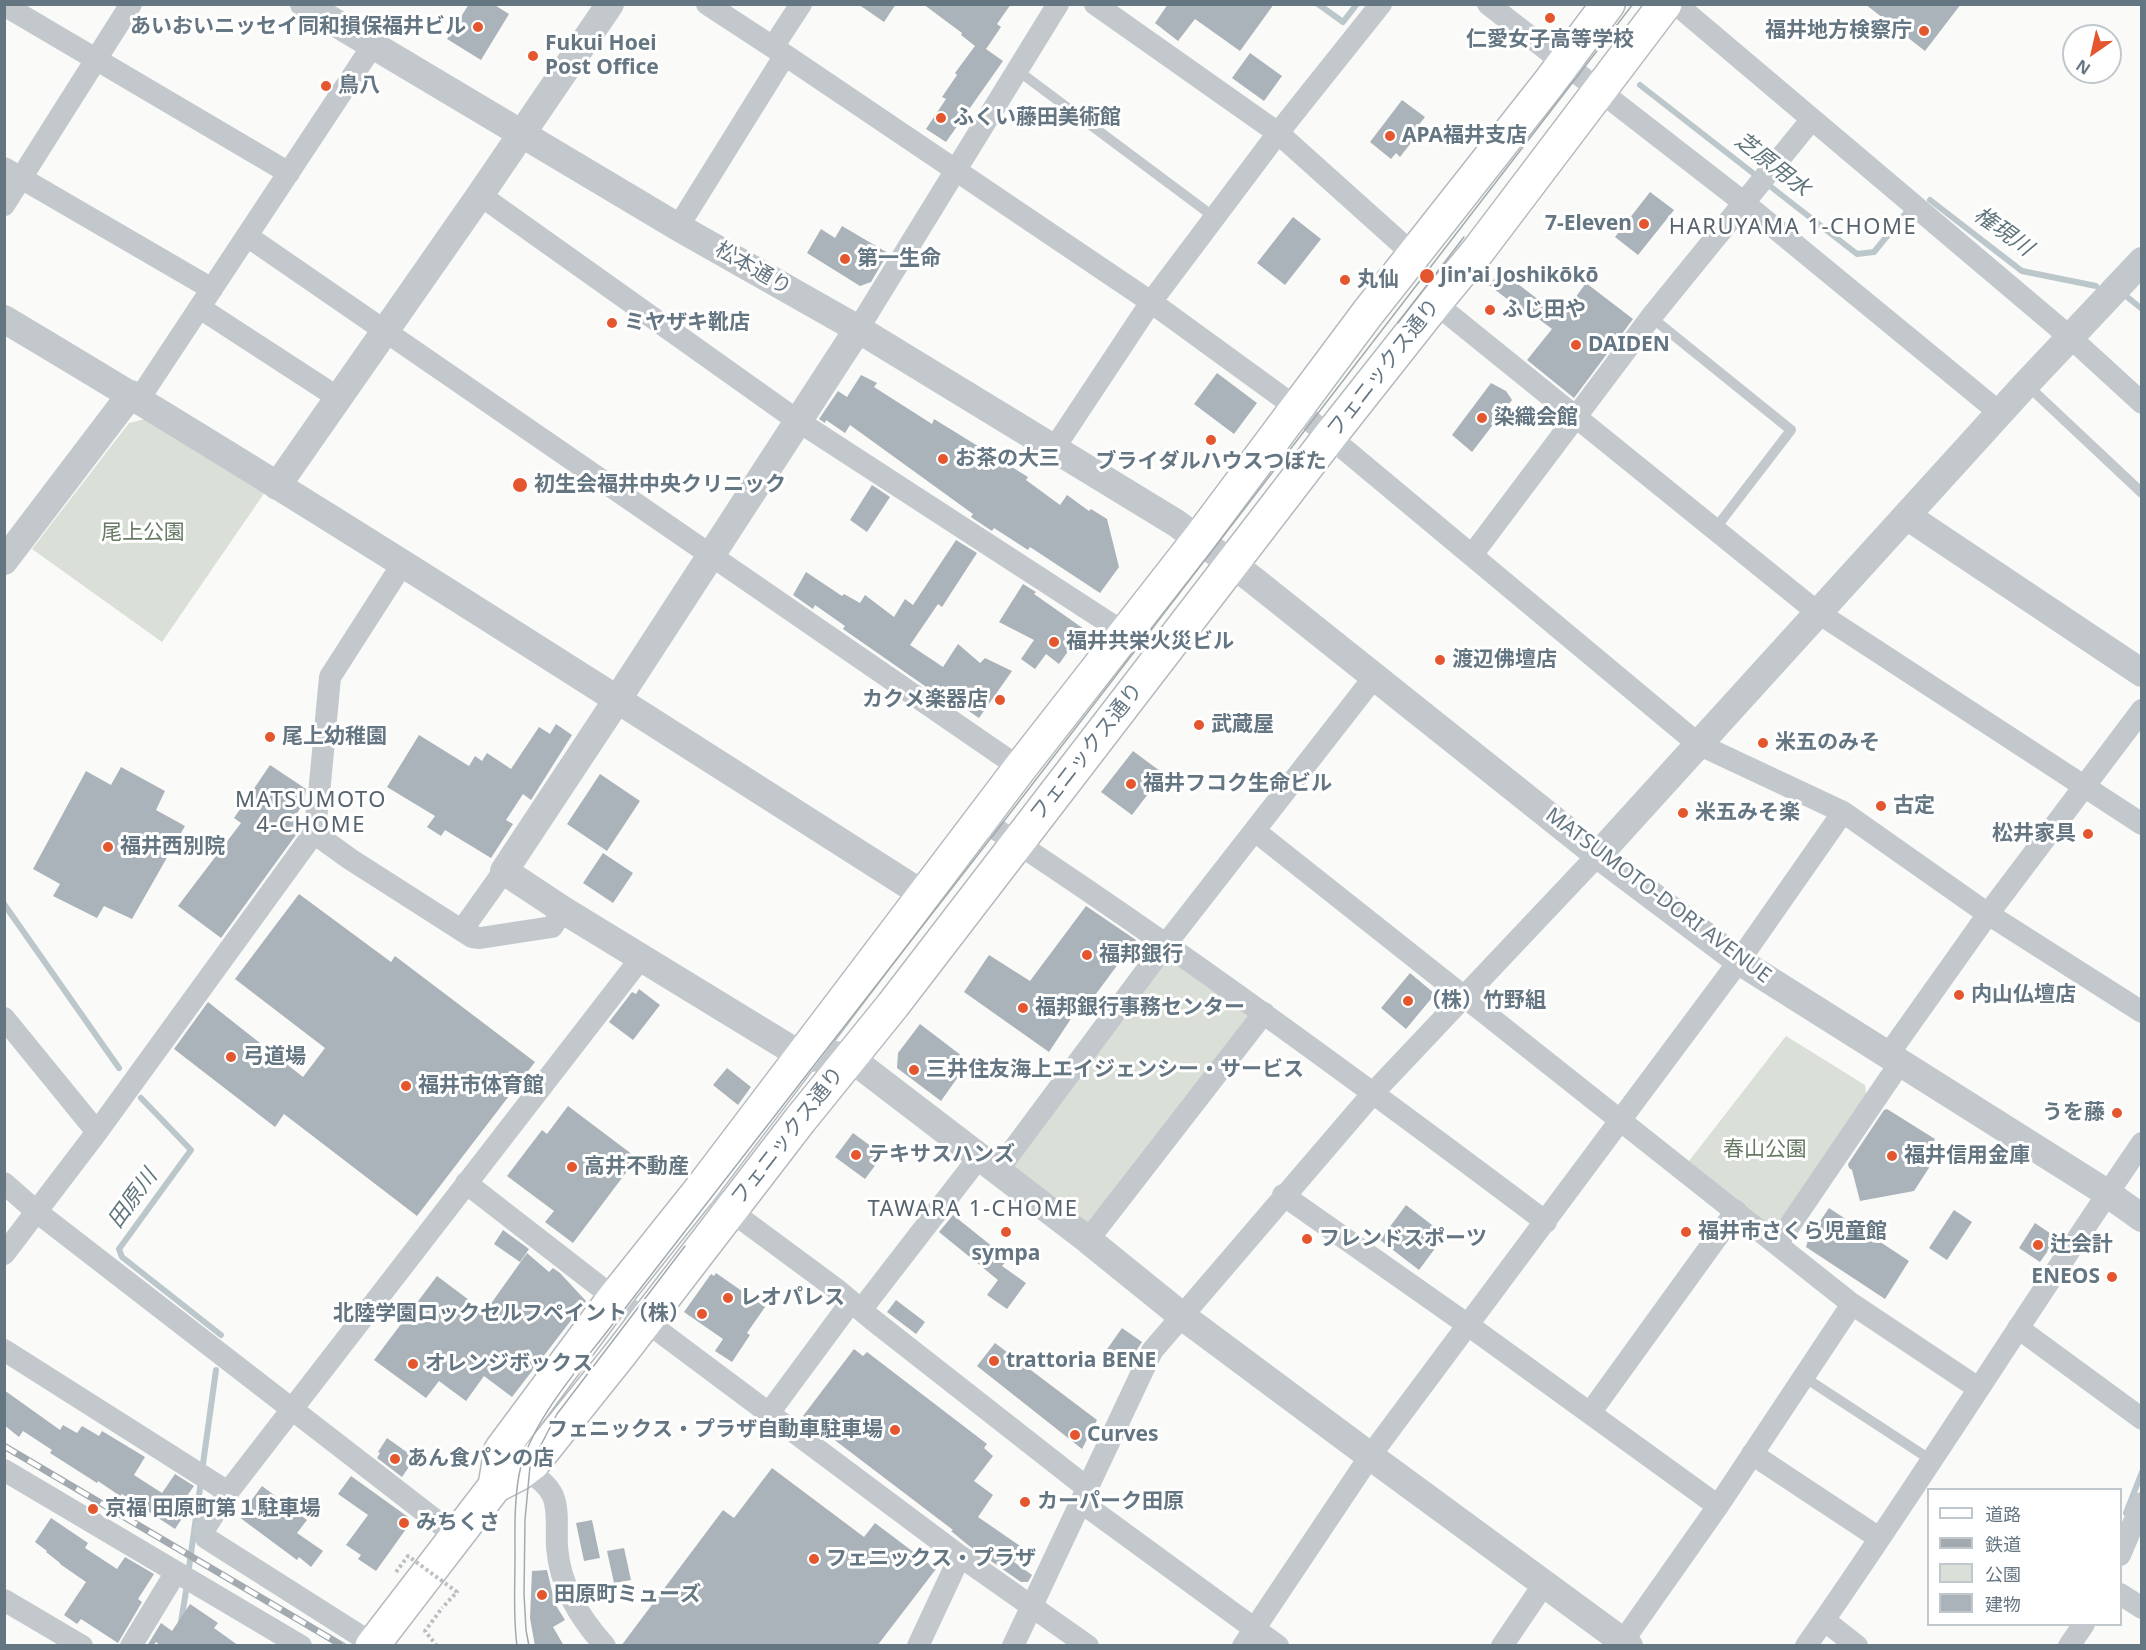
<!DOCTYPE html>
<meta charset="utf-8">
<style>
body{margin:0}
#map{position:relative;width:2146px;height:1650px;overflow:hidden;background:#fafaf8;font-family:"Noto Sans","Noto Sans JP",sans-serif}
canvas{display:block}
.frame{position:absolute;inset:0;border:6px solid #657683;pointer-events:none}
.legend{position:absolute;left:1927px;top:1488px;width:195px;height:138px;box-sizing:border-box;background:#fff;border:2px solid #c1c8cd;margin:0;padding:8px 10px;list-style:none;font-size:18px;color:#657683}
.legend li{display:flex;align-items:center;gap:12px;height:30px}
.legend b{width:30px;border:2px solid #c1c8cd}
.north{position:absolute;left:2062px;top:24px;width:60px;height:60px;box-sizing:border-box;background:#fff;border:2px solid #c1c8cd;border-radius:50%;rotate:214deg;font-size:16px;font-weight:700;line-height:24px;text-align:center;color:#657683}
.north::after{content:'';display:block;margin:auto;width:21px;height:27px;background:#e4572e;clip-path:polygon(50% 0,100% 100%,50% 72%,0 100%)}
</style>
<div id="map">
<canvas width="2146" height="1650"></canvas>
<div class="frame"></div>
<ul class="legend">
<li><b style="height:8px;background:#fff"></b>道路</li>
<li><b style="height:8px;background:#a2aab0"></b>鉄道</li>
<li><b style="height:16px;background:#dadfd7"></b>公園</li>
<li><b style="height:16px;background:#aab3b9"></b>建物</li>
</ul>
<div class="north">N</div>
</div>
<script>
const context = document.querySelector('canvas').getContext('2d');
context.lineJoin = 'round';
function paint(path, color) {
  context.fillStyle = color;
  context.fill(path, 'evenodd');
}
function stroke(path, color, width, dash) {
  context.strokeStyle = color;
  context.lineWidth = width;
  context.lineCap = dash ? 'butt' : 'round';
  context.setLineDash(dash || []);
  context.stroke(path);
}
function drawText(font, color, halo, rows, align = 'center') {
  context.font = font + ' "Noto Sans","Noto Sans JP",sans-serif';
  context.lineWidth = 6;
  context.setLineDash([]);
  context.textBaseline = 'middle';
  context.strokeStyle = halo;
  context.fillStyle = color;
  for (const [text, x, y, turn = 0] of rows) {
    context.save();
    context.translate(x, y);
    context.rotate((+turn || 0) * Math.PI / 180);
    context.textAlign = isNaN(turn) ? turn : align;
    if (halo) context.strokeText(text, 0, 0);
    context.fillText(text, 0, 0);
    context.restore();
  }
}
paint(new Path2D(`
 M145,419l120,73 -103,150 -130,-93 97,-126z
 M1169,952l88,63 -170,211 -76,-60z
 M1786,1036l79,49 2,15 -93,129 -85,-68z`), '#dadfd7');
stroke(new Path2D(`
 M1318,4l25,18 14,-18
 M1640,85l118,92
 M1766,183l91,71 17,-2 32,-39
 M1930,200l92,71 74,15
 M2126,296l16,13
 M4,904l115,164
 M141,1098l50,52 -72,99 3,8 99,78
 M202,1471l14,-101
 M2126,1513l16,-41
 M188,1575l13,-94
 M181,1622l6,-37`), '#bbc7cb', 6);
paint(new Path2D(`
 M469,4h24l16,10 -28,46 -34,-21z
 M858,4h38l-12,18z
 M923,4h88l-14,20 4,3 -15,22 17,12 -57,81 -20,-13 20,-30 -4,-2 15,-22 -2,-2 20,-27 -14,-11 1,-2z
 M1168,4h106l-34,47 -45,-32 -17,22 -23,-18z
 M1865,4h96l-36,47z
 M1250,53l32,23 -18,25 -32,-23z
 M1402,100l23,17 -15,19 4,3 -14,18 -4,-4 -5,6 -21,-17z
 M1650,192l24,18 -36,45 -23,-18z
 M1293,217l28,22 -36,46 -28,-22z
 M842,226l46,27 -17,29 -11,4 -53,-33 14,-24 14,9z
 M1501,271l60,46 25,-34 47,36 -59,79 -47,-38 25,-31 -20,-15 -3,2 -40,-31z
 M1217,373l40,30 -23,31 -40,-30z
 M861,375l16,8 -3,4 58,37 2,-5 94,58 -2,3 34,25 7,-10 22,16 2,-2 16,10 12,48 -19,26 -70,-46 -2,3 -34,-22 -2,3 -21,-14 2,-3 -123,-89 -5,8 -19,-13 -1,3 -6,-4 19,-28 9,6z
 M1491,383l15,8 6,9 -40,52 -20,-17z
 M872,485l18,12 -23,35 -17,-12z
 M956,540l21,13 -35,54 -4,-3 -28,41 33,22 15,-23 22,19 5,-5 27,13 -33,47 -31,-21 -3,3 -102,-71 2,-3 -30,-21 -2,4 -20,-14 13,-23 36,24 2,-2 16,9 5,-8 29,22 11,-18 8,6z
 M1023,584l13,8 -2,2 50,35 -25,35 -13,-10 -11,15 -14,-10 13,-19 -35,-18z
 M556,724l16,11 -41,65 -8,-6 -17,26 7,4 -22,34 -46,-28 -4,6 -14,-9 8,-11 -48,-29 32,-52 50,31 6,-10 7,5 5,-8 24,16 28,-42 11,7z
 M1133,751l27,20 -3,4 4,2 -29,38 -31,-23z
 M270,765l36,24 -2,14 -9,13 7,5 -1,7 -80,110 -43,-32 63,-83 -7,-5z
 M121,767l44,24 -9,19 29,16 -53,93 -28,-13 -7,12 -44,-22 7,-12 -27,-15 53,-98 25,14z
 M600,774l40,27 -33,50 -40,-27z
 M603,853l30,20 -20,30 -30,-20z
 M299,894l92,68 4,-6 140,106 -118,154 -133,-102 -9,13 -101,-78 34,-47 95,75 22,-29 -90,-69z
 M1086,906l50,34 -49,66 -5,-4 -33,50 -85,-60 25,-37 41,26z
 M1410,973l25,21 -29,35 -25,-21z
 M639,989l21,16 -27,35 -24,-18 23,-30 4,2z
 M920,1024l42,32 -12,15 8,6 -17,24 -44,-33 1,-15z
 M727,1068l24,19 -13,18 -25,-20z
 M568,1106l69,52 -64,85 -28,-21 9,-11 -47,-35 35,-46 5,4z
 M1887,1109l48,30 -4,7 5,3v8l-22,34 -54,10 -8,-31 -3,-2 -1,-4 36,-54z
 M853,1133l30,22 -18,24 -30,-22z
 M1406,1205l39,30 -26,35 -39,-30z
 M1829,1208l80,53 -24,38 -79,-52 3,-10z
 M1954,1210l18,12 -25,38 -18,-12z
 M953,1215l55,44 -6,7 24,17 -19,26 -20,-14 11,-15 -59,-48z
 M2035,1223l22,15 -17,24 -21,-14z
 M503,1230l26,19 -9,13 -26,-18z
 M527,1253l22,19 4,-4 7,5 26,28 -74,96 -28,-21 -18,25 -27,-20 -13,17 -52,-38 63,-84 48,36z
 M716,1273l49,34 -18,26 3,2 -18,27 -17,-11 8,-12 -39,-27 27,-38 3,2z
 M896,1300l29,22 -9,12 -29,-22z
 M1122,1328l20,14 -18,27 -21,-14z
 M995,1343l102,77 -15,29 -105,-83z
 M854,1349l9,7 4,-4 120,92 -3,4 9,8 -19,25 19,14 -15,22 45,31 -9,14 18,13 -4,7h-7l-53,-37 -17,-14 2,-1 -150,-114z
 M4,1390l56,40 3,-5 14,8 5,-7 17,10 3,-5 43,26 -11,18 28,18 13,-19 19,12 -7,10 4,3 -2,9 -14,21 -53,-35 -2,2 -22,-15 -1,2 -47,-30 2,-3 -29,-19 -4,6 -15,-12z
 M387,1438l28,20 -13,19 -25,-19 3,-5 -2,-1z
 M772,1468l92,69 11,-14 61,46 -59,77h-256l102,-136 11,8z
 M351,1476l57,41 -1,2 4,3 -35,49 -18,-12 3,-4 -15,-10 22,-30 -30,-21z
 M262,1486l45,34 -10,13 26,18 -12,16 -12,-10 -2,3 -58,-43z
 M51,1518l37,25 -3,5 32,21 8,-12 29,17 -16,25 4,3 -24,41 -37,-24 -4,5 -13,-9 22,-33 -26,-18v-1l-14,-11 1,-1 -12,-9z
 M592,1520l8,38 -16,3 -8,-38z
 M624,1548l7,32 -17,3 -7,-32z
 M547,1570l8,34 10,16 -12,7 11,19h-29l-5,-28 2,-47z
 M190,1604l28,19 -4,5 25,18h-78l-5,-4 -3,4h-6l14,-23 11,8z`), '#aab3b9');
const primary = new Path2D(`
 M495,1486l6,-36 113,-152 87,-109 319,-421 179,-229 168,-225 182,-231 59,-79
 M372,1646l123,-160 25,-13 13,-10 88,-110 179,-233 93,-115 437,-569 105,-133 43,-52 187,-247`);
stroke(primary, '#b5babe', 36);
stroke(new Path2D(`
 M437,1646l-12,-15 17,-23`), '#bbbfc2', 4, [3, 3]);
stroke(new Path2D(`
 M1017,70l197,147
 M1651,317l140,113 -76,99
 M2026,384l116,109
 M1804,1377l127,83`), '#c3c8cc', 10);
stroke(new Path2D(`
 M707,4l78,51 366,247 132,96 415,346 145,68 145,102 154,98
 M1095,4l183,129 136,122
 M1488,4l255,198 257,211
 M1676,4l395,334 71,65
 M4,5l285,168
 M773,47l28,-43
 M4,168l208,121
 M480,195l318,226 328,213
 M4,205l127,-201
 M678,227l107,-172
 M247,236l773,532
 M1435,303l382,309 325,212
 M200,308l140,91
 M858,329l200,-325
 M139,399l234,-354
 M1053,450l98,-148 127,-169 103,-129
 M1472,555l179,-238 161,-198
 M982,820c193,126 379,263 564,402
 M1255,831l597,473 126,84
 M314,833l36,26 122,78 8,1 72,-11 11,-17
 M462,930l42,-59
 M4,1018l93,114
 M1888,1055l100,-141 154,-204
 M998,1170l168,-226 209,-268
 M4,1183l33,29 419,324
 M466,1183l138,107 356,266 128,90
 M701,1189l134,99 38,32 213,167
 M1283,1195l185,130 250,181
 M1088,1240l176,-227
 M1777,1244l123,-181
 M4,1254l93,-122 217,-299 5,-39 11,-117 73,-114
 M861,1310l119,-154
 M2018,1328l124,91
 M4,1350l224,142
 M769,1413l82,-111
 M1590,1413l146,-202
 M1752,1454l127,84
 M515,1462c13,11 31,18 38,34 6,14 3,35 4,51 3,39 22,70 48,99
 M4,1470l297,176
 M1081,1502l197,144
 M2120,1555l22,-52
 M2120,1594l22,14
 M4,1600l78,46
 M1824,1620l33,26
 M1623,1641l95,-135 134,-202
 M373,1644l-167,-106 -2,-8 24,-38 413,-534
 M131,1646l45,-74
 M918,1646l42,-90
 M1013,1646l139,-295 222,-259 224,-237
 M1243,1646l127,-190 369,-495 104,-149
 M1502,1646l42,-62
 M1806,1646c116,-165 222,-337 336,-503
 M2069,1646l15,-22`), '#c3c8cc', 22);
stroke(new Path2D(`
 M304,4l374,223 180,102 318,194 76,56 346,276 141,106 368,232 35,25
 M4,319c311,185 615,382 920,576
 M858,329l-241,371 -113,171 59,39 239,146c10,4 18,0 29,-1 12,-1 21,5 31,12l226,173 94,76 188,140 259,190
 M277,486l203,-291 130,-191
 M1907,516l235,157
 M4,561l127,-167
 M1598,855l428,-471 116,-123`), '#c3c8cc', 28);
stroke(primary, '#fff', 33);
stroke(new Path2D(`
 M1398,323l66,-86
 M517,1646c-4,-30 -2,-58 -2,-88 0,-27 -1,-55 4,-83 9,-47 53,-99 83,-137l392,-504 639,-830
 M529,1646l-3,-16 -2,-36 1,-74 5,-54 27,-52 128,-168`), '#a2aab0', 1.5);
const rail = new Path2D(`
 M4,1446l339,200`);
stroke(rail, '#a2aab0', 7);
stroke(rail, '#fff', 4.5, [14]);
stroke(new Path2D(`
 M396,1572l12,-16 49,36 -15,16`), '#bbbfc2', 4, [3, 3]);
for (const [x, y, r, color] of [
 [1550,18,6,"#e4572e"],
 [478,27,6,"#e4572e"],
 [1924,31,6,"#e4572e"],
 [533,56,6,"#e4572e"],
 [326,86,6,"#e4572e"],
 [941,118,6,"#e4572e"],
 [1390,136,6,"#e4572e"],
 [1644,224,6,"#e4572e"],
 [845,259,6,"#e4572e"],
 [1427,276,8,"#e4572e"],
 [1345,280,6,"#e4572e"],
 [1490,310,6,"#e4572e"],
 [612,323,6,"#e4572e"],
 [1576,345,6,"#e4572e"],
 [1482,418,6,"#e4572e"],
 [1211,440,6,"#e4572e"],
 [943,459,6,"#e4572e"],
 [520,485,8,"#e4572e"],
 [1054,642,6,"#e4572e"],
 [1440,660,6,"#e4572e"],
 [1000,700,6,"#e4572e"],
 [1199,725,6,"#e4572e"],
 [270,737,6,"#e4572e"],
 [1763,743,6,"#e4572e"],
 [1131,784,6,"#e4572e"],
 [1881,806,6,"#e4572e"],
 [1683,813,6,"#e4572e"],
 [2088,834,6,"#e4572e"],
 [108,847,6,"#e4572e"],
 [1087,955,6,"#e4572e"],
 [1959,995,6,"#e4572e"],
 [1408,1001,6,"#e4572e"],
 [1023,1008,6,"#e4572e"],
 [231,1057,6,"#e4572e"],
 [914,1070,6,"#e4572e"],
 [406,1086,6,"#e4572e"],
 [2117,1113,6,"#e4572e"],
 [856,1155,6,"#e4572e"],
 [1892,1156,6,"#e4572e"],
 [572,1167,6,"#e4572e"],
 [1006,1232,6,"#e4572e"],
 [1686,1232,6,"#e4572e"],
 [1307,1239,6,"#e4572e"],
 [2038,1245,6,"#e4572e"],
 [2112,1277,6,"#e4572e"],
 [728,1298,6,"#e4572e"],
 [702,1314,6,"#e4572e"],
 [994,1361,6,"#e4572e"],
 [413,1364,6,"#e4572e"],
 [895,1430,6,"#e4572e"],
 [1075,1435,6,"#e4572e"],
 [395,1459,6,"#e4572e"],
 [1025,1502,6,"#e4572e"],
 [93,1509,6,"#e4572e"],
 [404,1523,6,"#e4572e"],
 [814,1559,6,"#e4572e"],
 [542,1595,6,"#e4572e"]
]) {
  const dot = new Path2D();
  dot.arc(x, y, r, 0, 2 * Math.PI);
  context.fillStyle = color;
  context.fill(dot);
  stroke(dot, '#fff', 2);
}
drawText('bold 21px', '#657683', '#fff', [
 ["あいおいニッセイ同和損保福井ビル",466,27,"right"],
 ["福井地方検察庁",1912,31,"right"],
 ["仁愛女子高等学校",1550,40,"center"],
 ["Fukui Hoei",545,44],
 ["Post Office",545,68],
 ["鳥八",338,86],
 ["ふくい藤田美術館",953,118],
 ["APA福井支店",1402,136],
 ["7-Eleven",1632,224,"right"],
 ["第一生命",857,259],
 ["Jin'ai Joshikōkō",1440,276],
 ["丸仙",1357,280],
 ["ふじ田や",1502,310],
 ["ミヤザキ靴店",624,323],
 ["DAIDEN",1588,345],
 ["染織会館",1494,418],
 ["お茶の大三",955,459],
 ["ブライダルハウスつぼた",1211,462,"center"],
 ["初生会福井中央クリニック",534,485],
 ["福井共栄火災ビル",1066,642],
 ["渡辺佛壇店",1452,660],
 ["カクメ楽器店",988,700,"right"],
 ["武蔵屋",1211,725],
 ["尾上幼稚園",282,737],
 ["米五のみそ",1775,743],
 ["福井フコク生命ビル",1143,784],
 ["古定",1893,806],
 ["米五みそ楽",1695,813],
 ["松井家具",2076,834,"right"],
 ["福井西別院",120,847],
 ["福邦銀行",1099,955],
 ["内山仏壇店",1971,995],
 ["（株）竹野組",1420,1001],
 ["福邦銀行事務センター",1035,1008],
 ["弓道場",243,1057],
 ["三井住友海上エイジェンシー・サービス",926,1070],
 ["福井市体育館",418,1086],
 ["うを藤",2105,1113,"right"],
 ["テキサスハンズ",868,1155],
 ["福井信用金庫",1904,1156],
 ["高井不動産",584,1167],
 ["福井市さくら児童館",1698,1232],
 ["フレンドスポーツ",1319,1239],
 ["辻会計",2050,1245],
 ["sympa",1006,1254,"center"],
 ["ENEOS",2100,1277,"right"],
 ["レオパレス",740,1298],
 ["北陸学園ロックセルフペイント（株）",690,1314,"right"],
 ["trattoria BENE",1006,1361],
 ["オレンジボックス",425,1364],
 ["フェニックス・プラザ自動車駐車場",883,1430,"right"],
 ["Curves",1087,1435],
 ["あん食パンの店",407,1459],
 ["カーパーク田原",1037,1502],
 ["京福 田原町第１駐車場",105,1509],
 ["みちくさ",416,1523],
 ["フェニックス・プラザ",826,1559],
 ["田原町ミューズ",554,1595]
], 'left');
drawText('21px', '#657683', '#fff', [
 ["松本通り",753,269,30],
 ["フェニックス通り",1384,368,-52],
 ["フェニックス通り",1087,752,-52],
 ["MATSUMOTO-DORI AVENUE",1658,896,37],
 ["フェニックス通り",788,1136,-52]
]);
drawText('21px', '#687a64', '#fff', [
 ["尾上公園",143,533],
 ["春山公園",1765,1150]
]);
drawText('italic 22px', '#60757c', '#fff', [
 ["芝原用水",1772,165,38],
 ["権現川",2003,232,36],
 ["田原川",133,1199,-54]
]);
context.letterSpacing = '1.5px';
drawText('22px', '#57646e', '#fff', [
 ["HARUYAMA 1-CHOME",1793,228],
 ["MATSUMOTO",311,801],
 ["4-CHOME",311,826],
 ["TAWARA 1-CHOME",973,1210]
]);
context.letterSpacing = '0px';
</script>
